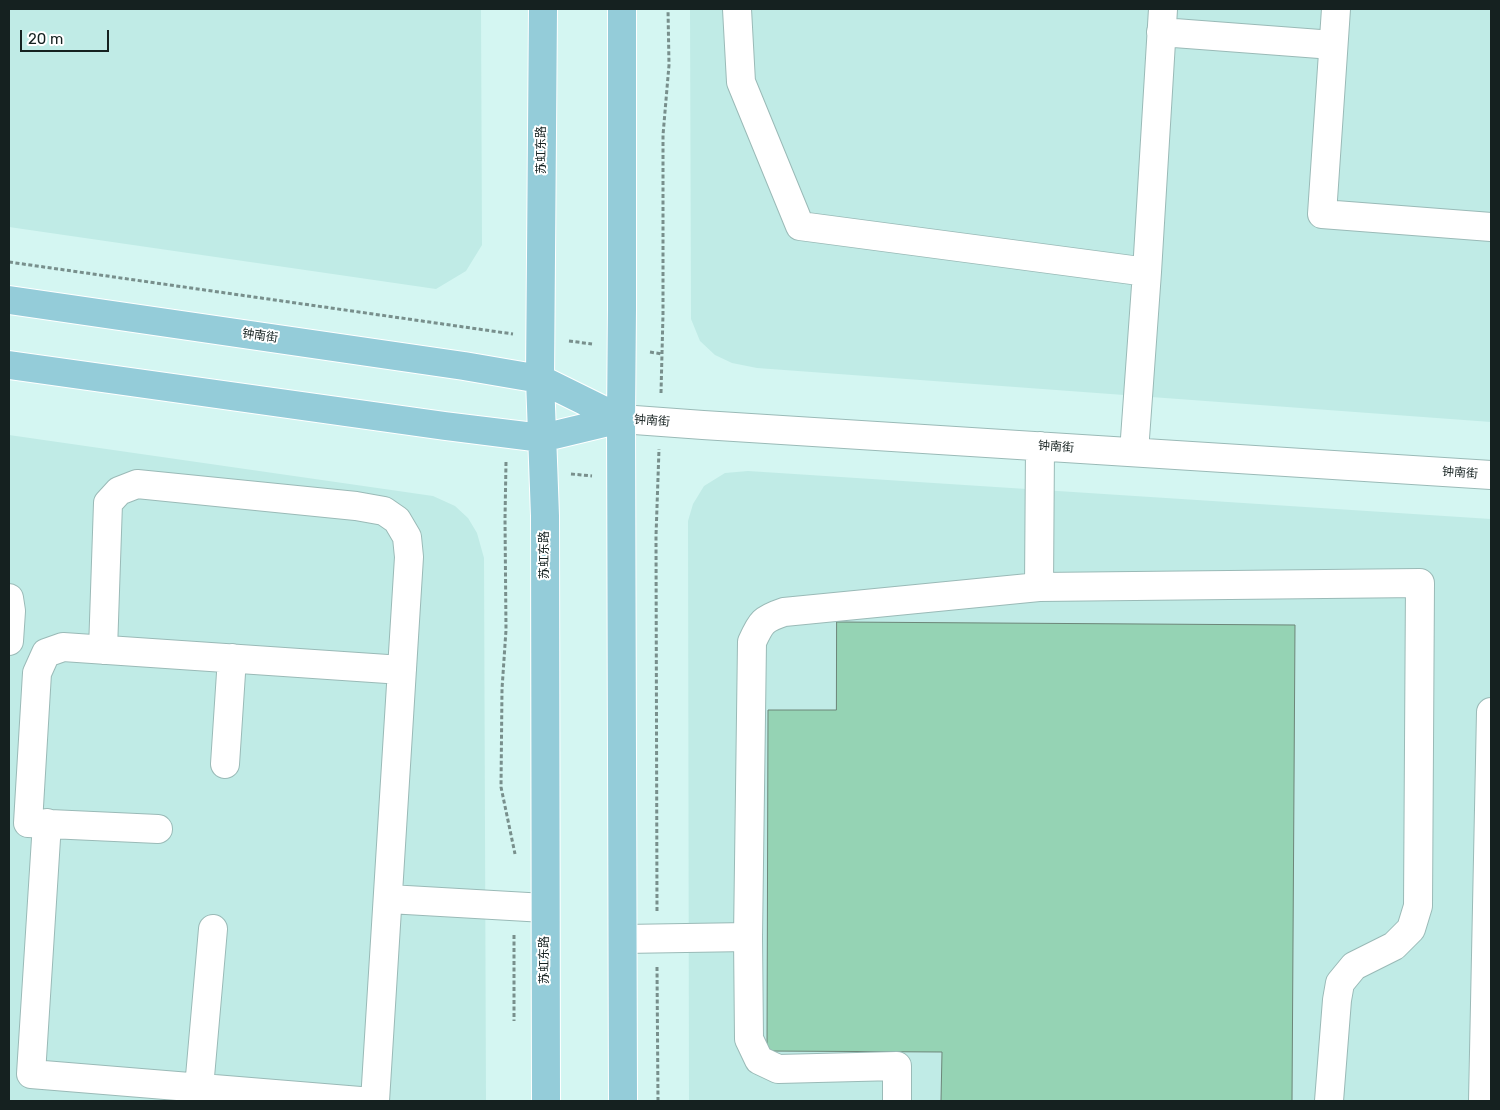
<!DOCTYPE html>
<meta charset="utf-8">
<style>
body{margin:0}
#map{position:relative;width:1500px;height:1110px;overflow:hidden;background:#d4f6f2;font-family:Rubik,sans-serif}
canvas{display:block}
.frame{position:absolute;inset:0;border:10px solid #152120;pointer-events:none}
.scale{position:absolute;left:20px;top:30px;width:89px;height:22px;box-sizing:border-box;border:2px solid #152120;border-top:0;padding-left:6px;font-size:15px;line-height:18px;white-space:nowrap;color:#152120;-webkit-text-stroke:4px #fff;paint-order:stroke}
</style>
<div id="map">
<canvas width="1500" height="1110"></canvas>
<div class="frame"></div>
<div class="scale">20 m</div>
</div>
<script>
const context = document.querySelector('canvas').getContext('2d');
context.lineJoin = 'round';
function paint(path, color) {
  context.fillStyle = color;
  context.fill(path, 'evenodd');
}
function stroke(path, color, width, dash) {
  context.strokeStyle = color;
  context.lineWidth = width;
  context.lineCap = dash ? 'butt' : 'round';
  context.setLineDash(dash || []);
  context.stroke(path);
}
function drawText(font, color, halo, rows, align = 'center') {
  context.font = font + ' Rubik,"Noto Sans SC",sans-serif';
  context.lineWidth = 4;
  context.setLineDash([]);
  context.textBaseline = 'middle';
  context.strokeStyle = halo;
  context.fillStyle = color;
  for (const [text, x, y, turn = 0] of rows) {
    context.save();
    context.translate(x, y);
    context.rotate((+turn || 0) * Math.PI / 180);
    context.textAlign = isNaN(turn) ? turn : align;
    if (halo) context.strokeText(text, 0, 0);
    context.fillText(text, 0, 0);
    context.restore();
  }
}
paint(new Path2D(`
 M9,9h472l1,236 -16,26 -30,18 -427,-62z
 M690,9h801v413l-734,-54 -25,-5 -17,-8 -15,-14 -9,-22z
 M9,435l424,61 22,10 13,12 9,15 7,25 2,543h-477z
 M748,471l743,48v582h-802l-1,-580 5,-17 11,-18 21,-13z`), '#c0ebe6');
const building = new Path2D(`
 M837,622l458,3 -3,476h-351l1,-49 -175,-1 1,-341h68z`);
paint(building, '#95d3b4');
stroke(building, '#6d8679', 1);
const minor = new Path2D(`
 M737,9l4,73 59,144 347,46
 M1336,9l-14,205 169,13
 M1161,32l172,13
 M621,419l82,6 788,50
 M1134,452l13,-180 16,-263
 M1039,587l1,-141
 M9,598l2,13 -2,30
 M103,650l5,-147 11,-12 18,-7 219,22 28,5 13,9 10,17 2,20 -34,544
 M225,764l7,-106
 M47,823l-16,251 329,27
 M158,829l-130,-6 9,-150 9,-20 17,-6 339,23
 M389,899l156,9
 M623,939l125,-2
 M199,1088l14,-159
 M897,1101v-35l-119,3 -19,-9 -10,-21 -1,-102 4,-295c9,-20 11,-23 32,-30l255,-25 381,-4 -2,323 -7,23 -17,17 -40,20 -14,17 -3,17 -8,101
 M1483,1101l8,-389`);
const major = new Path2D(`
 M543,9l-3,370 5,137 1,585
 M622,9v300l-1,110 2,682
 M9,300l455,66 76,13 81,40
 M9,365l436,61 97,12 79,-19`);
stroke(minor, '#9abab7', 30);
stroke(major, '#fff', 30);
stroke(new Path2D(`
 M9,262l504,72
 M569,341l23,3
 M650,352l12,2
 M661,393l2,-79v-179l6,-70 -1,-56
 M506,462l-1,57 1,111 -4,59 -1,98 14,67
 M571,474l21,2
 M657,911l-1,-375 3,-87
 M514,935v86
 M657,967l1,134`), '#788f8c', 3, [4, 2.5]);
stroke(minor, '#fff', 28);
stroke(major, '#94ccd9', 28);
drawText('12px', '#152120', '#fff', [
 ["苏虹东路",542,150,-90],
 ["钟南街",260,336,8],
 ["钟南街",652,421,4],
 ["钟南街",1056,447,4],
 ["钟南街",1460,473,4],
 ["苏虹东路",545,555,-90],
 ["苏虹东路",545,960,-90]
]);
</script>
